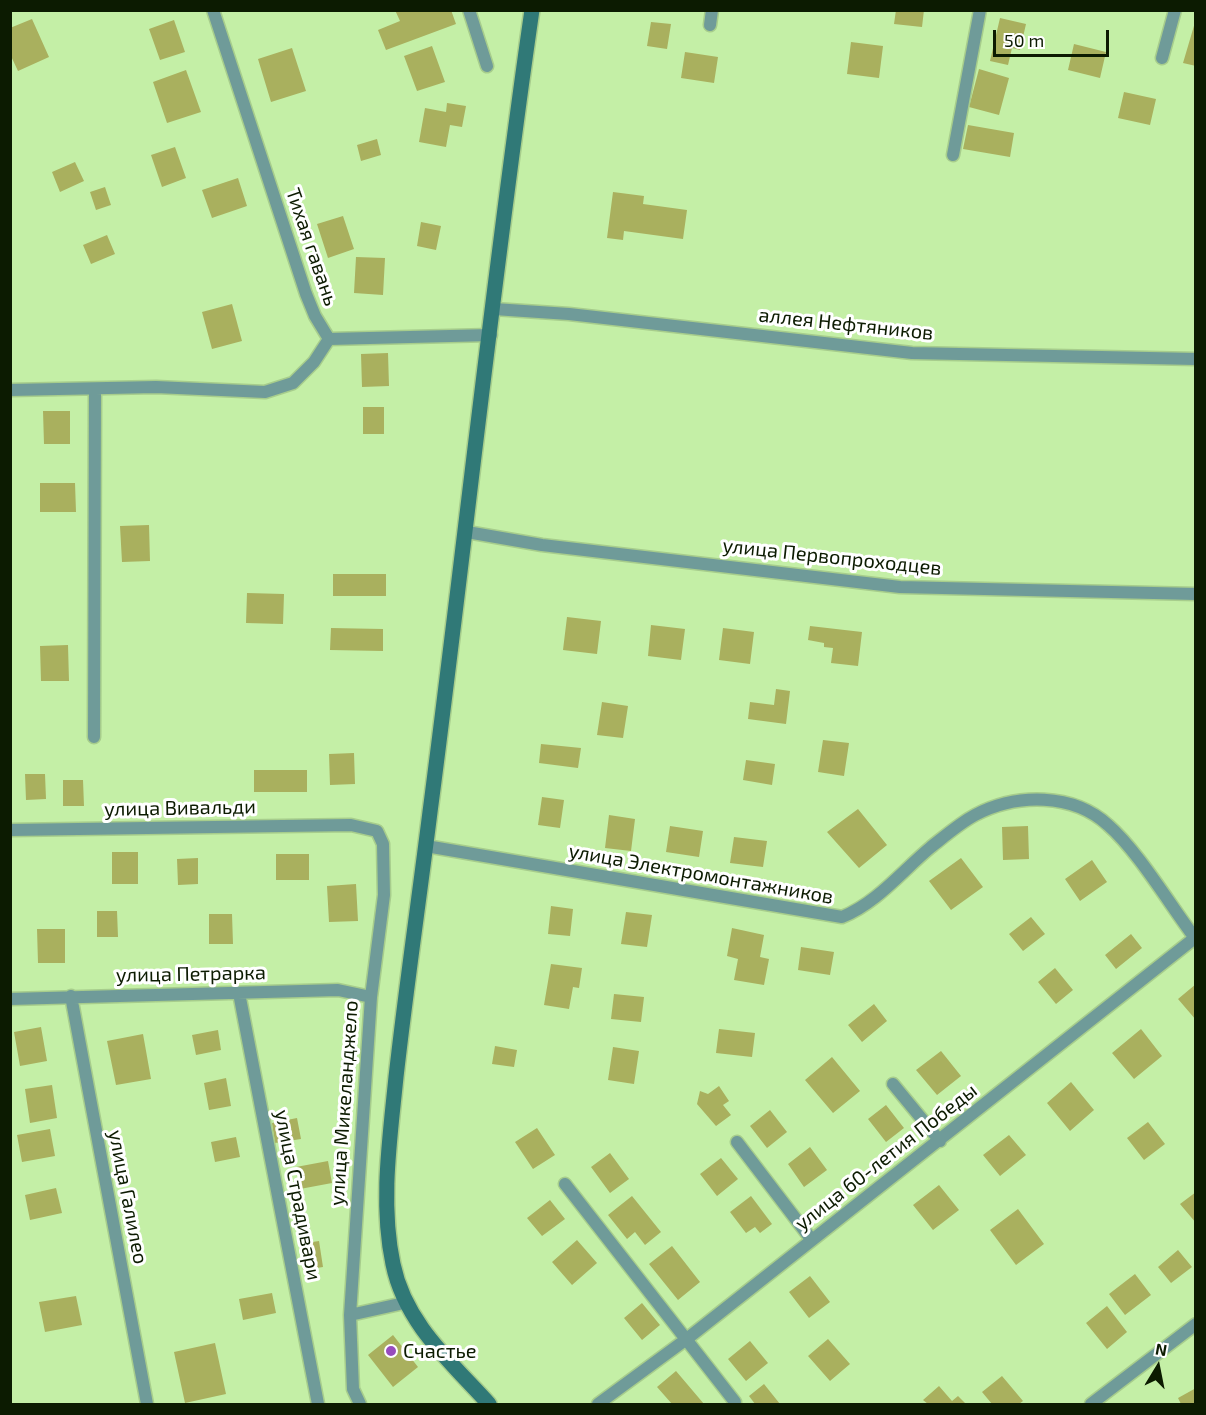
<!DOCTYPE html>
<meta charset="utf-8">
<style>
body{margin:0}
#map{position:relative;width:1206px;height:1415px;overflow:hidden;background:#c4efa6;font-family:"Exo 2",sans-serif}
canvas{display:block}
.frame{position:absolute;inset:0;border:12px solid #0c1b01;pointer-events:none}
.north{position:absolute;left:1128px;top:1337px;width:60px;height:60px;-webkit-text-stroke:4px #fff;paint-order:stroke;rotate:10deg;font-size:16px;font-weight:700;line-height:24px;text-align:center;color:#0c1b01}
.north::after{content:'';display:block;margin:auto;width:21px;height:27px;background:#0c1b01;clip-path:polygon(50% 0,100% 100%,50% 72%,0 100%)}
.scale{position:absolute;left:993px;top:30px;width:116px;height:27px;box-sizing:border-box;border:3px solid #0c1b01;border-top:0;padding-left:8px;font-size:18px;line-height:21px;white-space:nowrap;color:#0c1b01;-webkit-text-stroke:4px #fff;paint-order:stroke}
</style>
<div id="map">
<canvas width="1206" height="1415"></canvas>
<div class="frame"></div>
<div class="north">N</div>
<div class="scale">50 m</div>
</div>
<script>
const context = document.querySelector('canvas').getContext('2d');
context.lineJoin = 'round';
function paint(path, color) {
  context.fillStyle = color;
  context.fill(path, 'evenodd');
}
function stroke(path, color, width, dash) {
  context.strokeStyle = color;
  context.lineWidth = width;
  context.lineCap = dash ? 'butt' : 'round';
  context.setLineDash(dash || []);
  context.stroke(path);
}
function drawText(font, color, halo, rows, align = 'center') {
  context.font = font + ' "Exo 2",sans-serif';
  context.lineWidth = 6;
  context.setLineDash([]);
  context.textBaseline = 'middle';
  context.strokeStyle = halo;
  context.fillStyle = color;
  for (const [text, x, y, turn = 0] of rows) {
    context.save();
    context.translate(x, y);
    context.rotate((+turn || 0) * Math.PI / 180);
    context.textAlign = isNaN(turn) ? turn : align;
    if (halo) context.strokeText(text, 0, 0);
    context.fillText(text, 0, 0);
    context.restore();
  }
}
paint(new Path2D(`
 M395,10h56l5,14 -70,26 -8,-20 22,-9z
 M896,10h28l-2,17 -28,-3z
 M1000,18l26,6 -6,26 -8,-2 -4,17 -18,-4z
 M32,19l17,38 -31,14 -8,-17v-26z
 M1196,19v47l-13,-3z
 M174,20l11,32 -25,8 -11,-31z
 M651,22l20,2 -4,25 -20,-3z
 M851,42l32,4 -4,32 -32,-4z
 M1074,44l32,8 -6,26 -32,-8z
 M432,46l13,36 -28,9 -13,-35z
 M292,48l14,43 -35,11 -13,-43z
 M685,52l33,5 -4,26 -33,-5z
 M979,69l30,9 -10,37 -30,-8z
 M186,70l15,42 -34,11 -14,-41z
 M1124,92l32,7 -6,26 -32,-7z
 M447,103l19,3 -4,21 -12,-2 -4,22 -27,-5 6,-34 21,4z
 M968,125l46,8 -4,24 -47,-8z
 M377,139l4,16 -20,6 -4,-16z
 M175,147l11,31 -24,9 -11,-32z
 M75,162l9,19 -24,11 -8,-20z
 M238,178l9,28 -35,12 -10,-28z
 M105,187l6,18 -15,5 -6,-18z
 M613,192l31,4 -1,8 44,6 -4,29 -59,-8 -1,9 -16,-2z
 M343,216l11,33 -26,9 -11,-34z
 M421,222l20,4 -5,24 -19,-4z
 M107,235l8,19 -24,10 -8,-19z
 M356,257l29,1 -2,37 -29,-2z
 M232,304l10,37 -30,8 -10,-37z
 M388,353l1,33 -27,1 -1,-33z
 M363,407h21v27h-21z
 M43,411h27v33h-26z
 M40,483h35l1,29h-36z
 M149,525l1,36 -28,1 -2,-36z
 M333,574h53v22h-53z
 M247,593l37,1 -1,30 -37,-1z
 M567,617l34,4 -4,33 -34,-4z
 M651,625l34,4 -4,31 -33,-4z
 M810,626l52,6 -4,34 -27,-3 2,-15 -9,-1v-4l-16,-3z
 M331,628l52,1v22l-53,-1z
 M723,628l31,4 -4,32 -31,-4z
 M68,645l1,36h-28l-1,-35z
 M776,689l14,2 -4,33 -38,-5 2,-17 24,3z
 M602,702l26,4 -5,32 -26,-3z
 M823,740l26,3 -5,33 -26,-4z
 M541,744l40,4 -3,20 -39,-5z
 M354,753l1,31 -25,1 -1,-31z
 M746,760l29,4 -3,21 -29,-5z
 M254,770h53v22h-53z
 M25,774h20l1,25 -20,1z
 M63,780h20l1,26h-21z
 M542,797l22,3 -4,28 -22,-3z
 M858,809l29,36 -28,23 -32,-36z
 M609,815l26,4 -4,32 -26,-3z
 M670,826l33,5 -4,26 -33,-5z
 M1028,826l1,33 -26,1 -1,-33z
 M734,837l33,4 -4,26 -33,-4z
 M112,852h26v32h-26z
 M276,854h33v26h-33z
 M198,858v26l-20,1 -1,-26z
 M961,858l22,29 -32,23 -22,-29z
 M1092,860l15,22 -27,19 -15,-22z
 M356,884l2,37 -29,1 -2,-36z
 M551,906l22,3 -3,27 -22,-2z
 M97,911h20l1,26h-21z
 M626,912l26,3 -5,32 -26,-3z
 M209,914h23l1,30h-24z
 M1031,917l14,17 -22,17 -14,-17z
 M732,928l32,7 -4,22 9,2 -5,26 -30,-5 4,-21 -11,-3z
 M37,929h28v34h-27z
 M1131,934l11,14 -26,21 -11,-14z
 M801,947l33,5 -4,23 -32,-5z
 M551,964l31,4 -3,20 -6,-1 -4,22 -25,-4z
 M1055,968l18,22 -17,14 -18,-22z
 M1196,984v36l-18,-21z
 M614,994l30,3 -3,25 -30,-3z
 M874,1004l13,17 -25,21 -14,-17z
 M41,1027l6,34 -27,5 -6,-34z
 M719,1029l36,4 -3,24 -36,-4z
 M1141,1029l21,27 -28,23 -22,-26z
 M218,1030l3,20 -25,5 -4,-20z
 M143,1034l8,45 -35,6 -9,-44z
 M495,1046l22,4 -3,17 -22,-3z
 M613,1047l26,4 -5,33 -26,-4z
 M941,1051l20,25 -24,19 -21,-25z
 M832,1057l28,34 -27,22 -28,-33z
 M226,1078l5,28 -22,4 -5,-27z
 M1071,1082l23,28 -24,21 -23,-28z
 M52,1085l5,33 -27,5 -5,-34z
 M719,1086l10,15 -6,4 8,10 -15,11 -19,-22 3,-13 8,3z
 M886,1105l18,23 -18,14 -18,-23z
 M770,1110l17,22 -20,16 -17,-22z
 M297,1118l4,21 -26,4 -3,-20z
 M1148,1122l17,22 -21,16 -17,-22z
 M537,1128l18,27 -22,14 -18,-27z
 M50,1129l5,27 -33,6 -5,-27z
 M1009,1135l17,20 -26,21 -17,-21z
 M236,1137l4,20 -25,5 -4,-20z
 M810,1147l17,23 -23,17 -16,-23z
 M610,1153l19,26 -19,14 -19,-26z
 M721,1158l17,21 -21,17 -17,-22z
 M328,1161l4,22 -32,6 -4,-22z
 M939,1185l20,25 -26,20 -20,-25z
 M56,1188l6,25 -32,7 -5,-25z
 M1196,1192v31l-16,-19z
 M632,1196l29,36 -16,13 -10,-13 -8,7 -19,-24z
 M751,1196l21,28 -12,9 -5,-6 -9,6 -16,-21z
 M550,1200l15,19 -23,17 -15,-18z
 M1018,1209l26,35 -28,21 -26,-35z
 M577,1240l20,23 -25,22 -20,-23z
 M319,1241l4,26 -20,3 -4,-26z
 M672,1246l28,36 -22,18 -29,-36z
 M1178,1250l14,17 -21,16 -13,-16z
 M1135,1274l16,21 -26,20 -16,-21z
 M810,1276l20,26 -21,16 -20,-26z
 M272,1293l4,20 -33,7 -4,-21z
 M76,1296l6,29 -37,7 -6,-30z
 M642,1303l18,22 -18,15 -18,-22z
 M1107,1306l20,26 -20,17 -21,-26z
 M393,1335l25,32 -25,20 -25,-32z
 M828,1339l22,25 -20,17 -22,-25z
 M750,1341l18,22 -22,18 -18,-22z
 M215,1343l11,51 -41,9 -11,-51z
 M676,1371l28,33h-32l-15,-17z
 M1002,1376l21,25 -4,3h-27l-10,-12z
 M764,1384l16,20h-25l-6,-8z
 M939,1386l13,15 6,-5 8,8h-38l-5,-4z
 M1196,1388v16h-15l-3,-6z`), '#a9b05e');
const street = new Path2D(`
 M213,10l93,284 9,22 14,23 162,-4
 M469,10l18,56
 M710,25l2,-15
 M1162,58l13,-48
 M953,155l27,-145
 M494,309l75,5 343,39 284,6
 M10,390l146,-3 109,5 28,-9 21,-21 15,-23
 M467,532l75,13 358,42 296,7
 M94,737l1,-347
 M10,830l341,-5 26,6 6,13 1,51 -13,102 -21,318 3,74 7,15
 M426,846l416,71c35,-14 60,-46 89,-70 14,-11 29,-24 44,-32 42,-22 98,-22 133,10 30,26 62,80 87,113
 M239,993l79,411
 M71,996l76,408
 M10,999l328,-9 33,7
 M893,1084l47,57
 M737,1142l74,97
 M565,1184l170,218
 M350,1315l54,-12
 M598,1404l90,-66 508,-401
 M1091,1404l105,-80`);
const secondary = new Path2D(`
 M489,1404c-39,-43 -84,-81 -96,-140 -13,-61 -3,-126 3,-187 10,-89 23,-177 34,-265 35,-267 63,-535 102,-802`);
stroke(street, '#a7cd8c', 15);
stroke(secondary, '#a7cd8c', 18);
stroke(street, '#6f9b99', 12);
stroke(secondary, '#307977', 15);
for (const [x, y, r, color] of [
 [391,1351,6,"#974cbd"]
]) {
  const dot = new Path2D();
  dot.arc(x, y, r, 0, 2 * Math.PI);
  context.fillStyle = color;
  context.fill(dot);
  stroke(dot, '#fff', 2);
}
drawText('20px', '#0c1b01', '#fff', [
 ["Тихая гавань",312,247,71],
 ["аллея Нефтяников",846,324,6],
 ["улица Первопроходцев",832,557,6],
 ["улица Вивальди",180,808,-1],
 ["улица Электромонтажников",701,874,10],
 ["улица Петрарка",191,974,-1],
 ["улица Микеланджело",344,1103,-86],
 ["улица 60-летия Победы",886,1157,-38],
 ["улица Страдивари",298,1195,79],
 ["улица Галилео",128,1197,79]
]);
drawText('20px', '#0c1b01', '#fff', [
 ["Счастье",403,1351]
], 'left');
</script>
